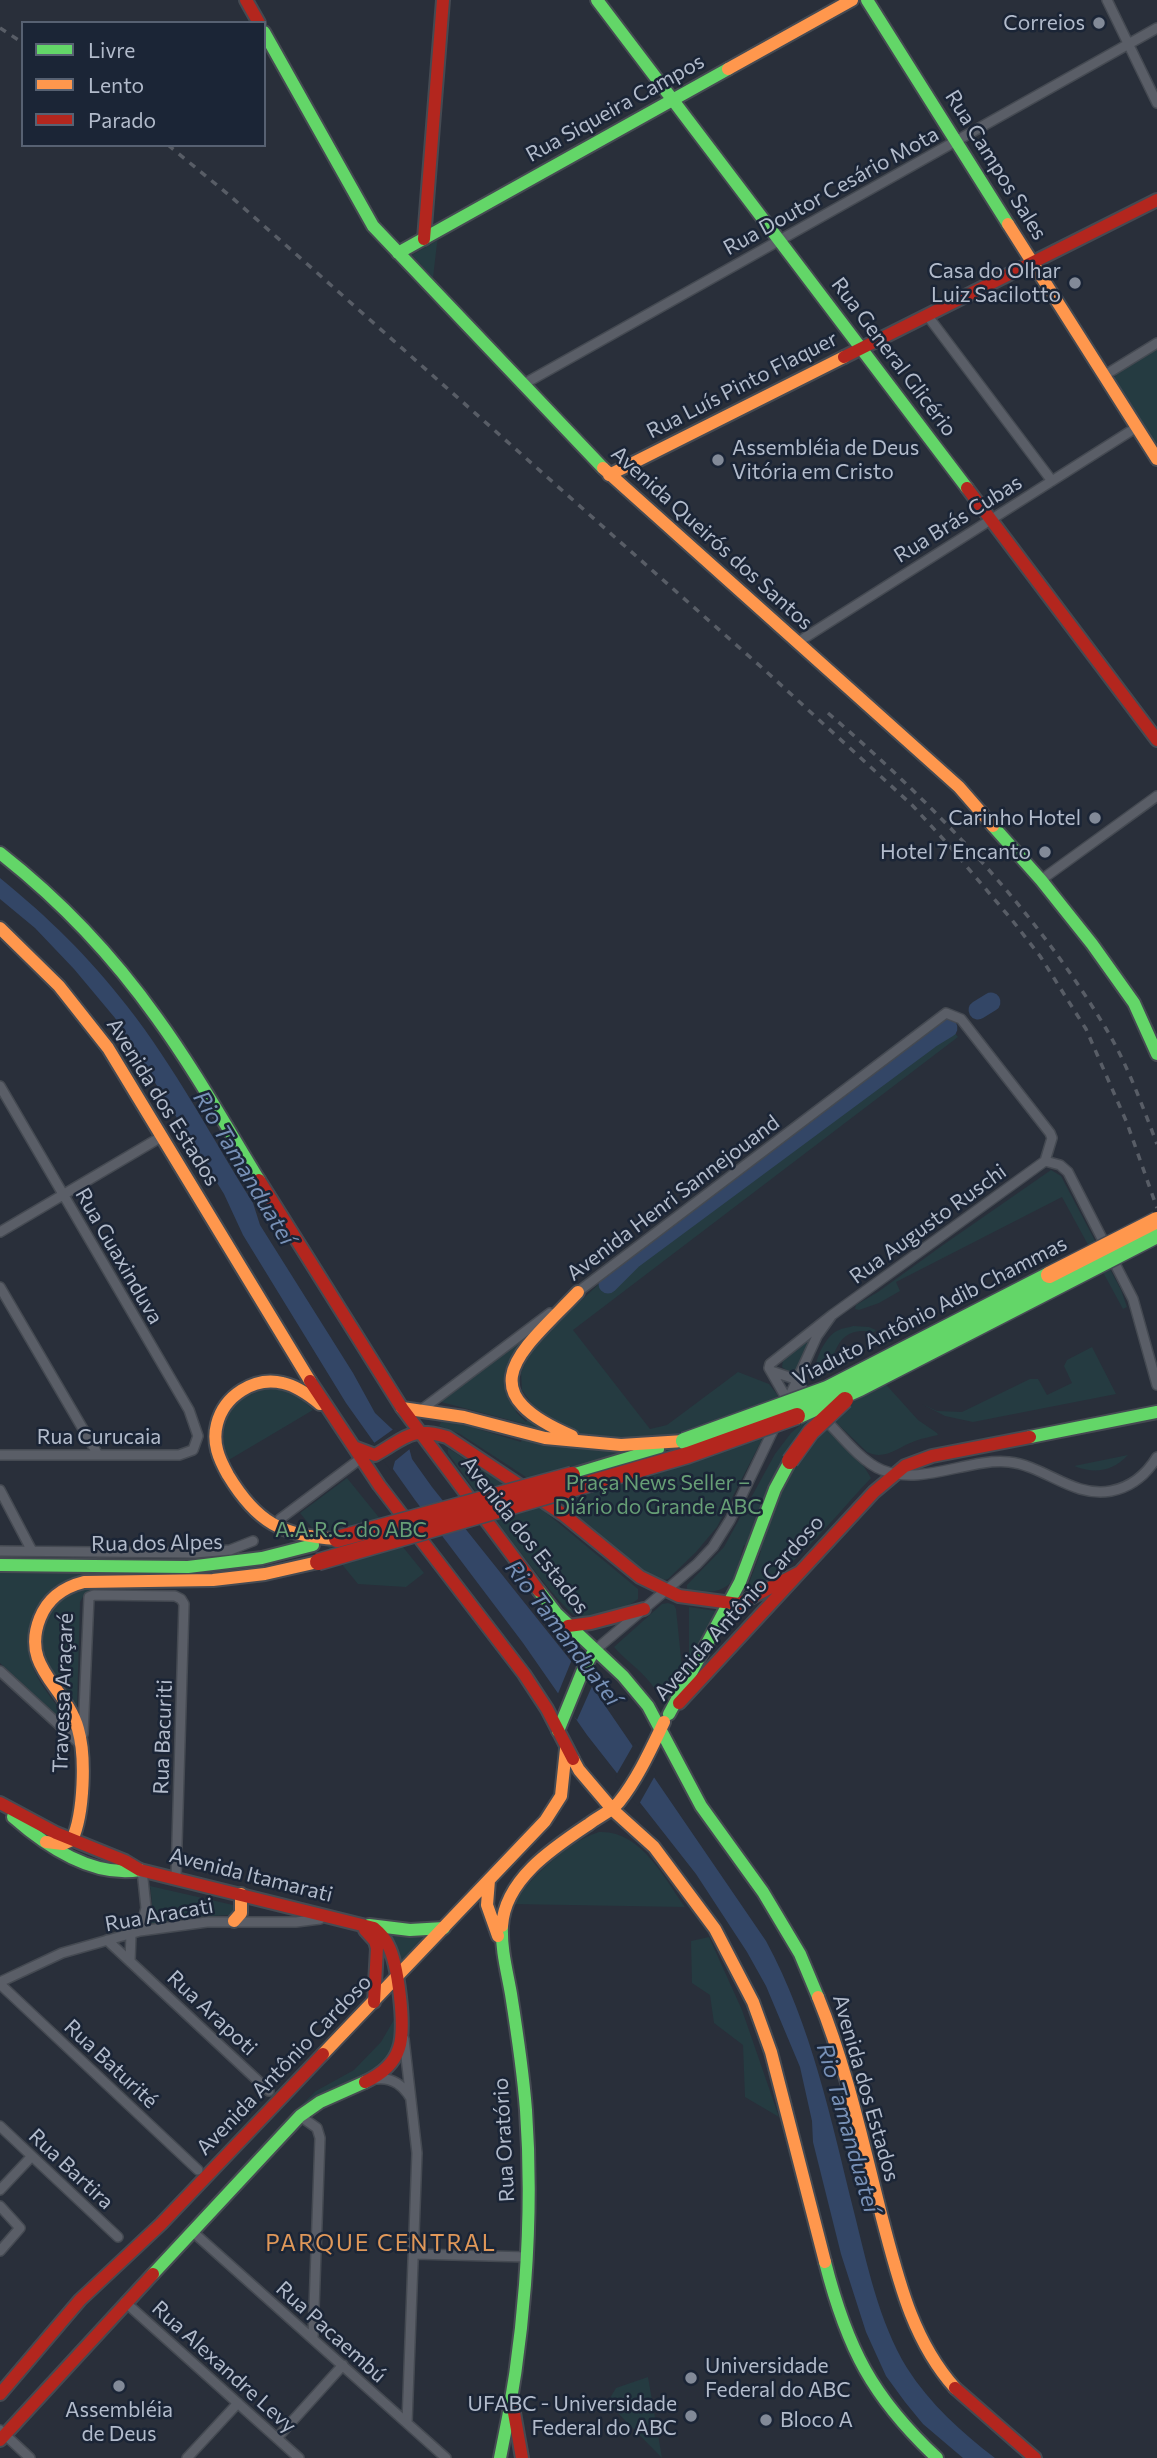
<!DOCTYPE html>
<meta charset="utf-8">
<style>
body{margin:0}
#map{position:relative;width:1157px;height:2458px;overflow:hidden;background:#292f3a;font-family:Commissioner,sans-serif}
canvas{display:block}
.legend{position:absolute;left:21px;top:21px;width:245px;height:126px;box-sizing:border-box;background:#1b2536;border:2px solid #576172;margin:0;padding:9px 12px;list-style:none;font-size:21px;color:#b2bbcb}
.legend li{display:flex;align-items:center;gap:14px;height:35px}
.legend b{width:35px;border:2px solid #576172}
</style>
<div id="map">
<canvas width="1157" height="2458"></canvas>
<ul class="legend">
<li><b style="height:9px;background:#63d668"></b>Livre</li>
<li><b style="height:9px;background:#ff974d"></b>Lento</li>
<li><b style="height:9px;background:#b3261e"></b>Parado</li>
</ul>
</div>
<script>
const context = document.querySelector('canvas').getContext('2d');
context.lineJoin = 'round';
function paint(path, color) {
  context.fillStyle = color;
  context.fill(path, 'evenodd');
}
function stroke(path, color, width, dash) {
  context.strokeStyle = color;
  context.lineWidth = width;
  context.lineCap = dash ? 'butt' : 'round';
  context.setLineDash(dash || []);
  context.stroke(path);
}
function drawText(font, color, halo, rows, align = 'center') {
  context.font = font + ' Commissioner,sans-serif';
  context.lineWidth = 5;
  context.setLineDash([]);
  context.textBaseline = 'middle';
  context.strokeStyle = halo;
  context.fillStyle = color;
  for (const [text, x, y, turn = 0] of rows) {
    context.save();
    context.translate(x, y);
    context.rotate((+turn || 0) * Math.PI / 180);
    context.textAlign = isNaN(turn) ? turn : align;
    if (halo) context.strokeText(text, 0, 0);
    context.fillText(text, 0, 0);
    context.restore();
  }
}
paint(new Path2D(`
 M438,240l-1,3 -4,35 -21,-23z
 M1157,347v104l-44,-70 3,-7z
 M943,1025l9,4 6,8 -385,293 77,99 17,-4 71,-53 31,12 11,14 -10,26 -53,103 -21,25 -28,27 -4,1 -13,-4 -128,-101 -63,-41 -21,-8 2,-4 17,1 63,19 4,-18 -84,-22 93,-71 -19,20 1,61 10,10 8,-15 -12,-17 -1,-17 7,-17 35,-39 49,-45z
 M1051,1170l10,6 60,114 6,17 -4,2 -61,-112 -166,85 4,9 -21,12 -20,7 -4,-1 1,-4 22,-13 65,-47z
 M853,1326l16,1 7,3 -2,2c-49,-8 -34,41 -58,47 -5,-13 8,-40 19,-47 6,-4 12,-4 18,-6z
 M807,1342l3,2 -13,26 -8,2 -7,-5 1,-7z
 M1092,1347l24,47 -143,28 -28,-6 -23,-12 15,7 25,1 68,-33h8l9,16 25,-12 -8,-17 3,-6z
 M881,1379l37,41 19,13 1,2c-8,2 -15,3 -23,6 -17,6 -30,20 -48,11l-48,-46z
 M268,1389c19,0 32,7 45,21l-86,51c-10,-36 2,-65 41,-72z
 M811,1416l5,1 47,48 8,13c-29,30 -90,107 -126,116l16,-43 -17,-6c-4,9 -4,19 -8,28 -7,21 -31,21 -49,17v-5l37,-38 51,-93 16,-21z
 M448,1448l90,58 100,83v10c-10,9 -47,22 -60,18 -19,-6 -112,-139 -130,-164z
 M1128,1455c-16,17 -34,19 -54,11z
 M347,1478l77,95 -18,14 -48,-3 -58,-71z
 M0,1571l93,2c-11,4 -25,5 -35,12 -28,18 -38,57 -23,87 7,16 20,30 30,44l3,5 -2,3 -66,-61z
 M80,1588l17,1 -12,4 -5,9 -3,106c-24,-31 -57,-68 -20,-105 5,-6 16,-10 23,-15z
 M668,1603l6,2 2,4 6,59 -1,9 -15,26c-6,-4 -7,-8 -11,-14 -11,-17 -28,-27 -41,-42l48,-43z
 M689,1607l27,4 -26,50 -1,-2z
 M599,1832c42,-2 65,46 86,75l-174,-3c22,-27 55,-62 88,-72z
 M150,1886l83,19 2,4 -5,6 -34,2 -44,7 -2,-4 2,-18z
 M390,1932l33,6 -21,25z
 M709,1937l33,73 37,107 -34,-20 -2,-52 -29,-22 -4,-28 -18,-12 -1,-42z
 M395,2018l1,22 -14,29 -84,42 -2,-1 20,-19 38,-21 27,-28z
 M648,2377l14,81 -50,-51 -2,-9 6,-10z`), '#253b41');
paint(new Path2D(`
 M0,878c49,40 88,78 127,128 48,61 85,132 126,197l7,22 93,148 22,40 33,31 4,15 20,28 163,204 171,250c46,85 65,179 88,271 13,52 25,110 53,156 23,36 54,64 88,90h-32l-40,-34 -18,-22 -19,-26 -20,-44 -25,-78 -28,-112 -1,-21 -12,-54 -34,-81 -19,-34 -51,-78 -109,-139 -64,-92 -108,-143 -69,-97 -103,-168 -19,-41 -109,-176 -41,-49 -39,-41 -35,-29z`), '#334666');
paint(new Path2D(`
 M395,1428l16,14 3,6h-3l-16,13 -3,11 -23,-30 5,1z
 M573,1657l20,27 -16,36 -20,-24z
 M635,1742l21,32 -18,32 -23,-29z`), '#292f3a');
stroke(new Path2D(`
 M978,1010l13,-8
 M608,1284l25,-25 297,-220 18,-11`), '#334666', 19);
const street = new Path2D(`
 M1107,0l50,103
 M927,315l125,166
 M1105,375l52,-32
 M522,385l635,-357
 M798,642l339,-215
 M1041,880l116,-84
 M0,1086l189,324 9,26 -5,14 -14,5h-179
 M1045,1161l15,4 8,7 65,127 24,86
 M0,1232l161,-95
 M0,1287l97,166
 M575,1294l371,-281 15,6 89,114 2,5 -7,23
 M771,1371l27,9
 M798,1380l10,21
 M788,1401l-19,-33 1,-4 62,-49 213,-154
 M786,1404l31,-68 15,-21
 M421,1410l129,-97
 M822,1416c16,16 39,46 60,54 40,16 86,-12 127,-8 36,4 64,36 102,29 21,-4 35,-16 46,-34
 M0,1490l32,61
 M280,1519l80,-60
 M0,1551l195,2 35,-3 23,-9
 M594,1651l103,-87 16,-17 17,-27 47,-98
 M0,1671l81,74
 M83,1734l6,-137 5,-2 81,1 6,3 3,5 -8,273
 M140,1931l6,-23 -4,-38
 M107,1940l162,151
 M130,1961l1,-27
 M0,1982l62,-29 78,-22 67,-9h89l24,-3
 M0,1984l198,186
 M404,2039l13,114 -10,270
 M376,2079c15,-2 26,5 34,18
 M300,2116l17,12 3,10 -7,199
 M0,2126l118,111
 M0,2190l32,-34
 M0,2206l20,22 -20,23
 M193,2232l253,226
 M415,2254l112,3
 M125,2302l174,156
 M0,2430l30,28
 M277,2438l66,-73
 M187,2458l51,-55`);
const fast = new Path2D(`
 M597,0l370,488
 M867,0l141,224
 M264,32l109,194 230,242
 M398,253l330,-184
 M993,826l48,54 51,64 42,59 23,51
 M0,853c60,47 113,103 157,165 37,51 69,108 102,162
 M1030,1437l127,-25
 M572,1475l86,-26
 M0,1565l188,2 74,-9 51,-13
 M539,1591l17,22 67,63 25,30 53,100 62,86 37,62 18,43
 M669,1714l71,-132 35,-93 15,-28
 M558,1731l25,-61 11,-19
 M13,1817c34,30 80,61 127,53
 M369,1925l41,5 34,-2
 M825,2262c22,86 47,135 112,196
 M153,2274l147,-158 20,-14 45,-20
 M500,2458c24,-111 34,-235 26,-348 -3,-38 -9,-78 -15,-116 -4,-23 -10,-44 -9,-68`);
const slow = new Path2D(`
 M728,69l124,-69
 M1008,224l149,235
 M603,468l356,319 34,39
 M609,475l235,-118
 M0,928l59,58 49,62 202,333
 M320,1404c-11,-9 -23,-18 -37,-21 -29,-7 -59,13 -66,41 -5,19 2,35 11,51 29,48 54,61 109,64
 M402,1408l62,9 81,21 76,7 63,-4
 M572,1436c-108,-46 -49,-86 6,-144
 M573,1759l6,11 34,40 41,37 61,82 38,73 18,50 54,210
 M46,1842l17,2 9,-4c12,-26 14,-84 6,-111 -12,-43 -58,-61 -38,-111 8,-20 24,-31 44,-36l129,-2 52,-6 53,-12
 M489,1880l-2,25 11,31
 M234,1921l7,-8v-19
 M502,1926c3,-47 51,-78 87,-102 9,-7 23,-13 30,-22 19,-24 32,-53 45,-80
 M818,1997c29,71 45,147 64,221 16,60 30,122 73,170
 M323,2054l222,-233 16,-25 5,-47`);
const jam = new Path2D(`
 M246,0l13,23
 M424,239l19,-239
 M844,357l313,-157
 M967,488l190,252
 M259,1180l143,228 137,183
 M310,1381l69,104 145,189 23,35 26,50
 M354,1447l21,8c31,-17 34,-29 72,-18l117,78 76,62 39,19 60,8 61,-32
 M568,1626l23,-3 53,-14
 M679,1703l195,-211 31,-26 27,-10 98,-19
 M0,1803l56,30 69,28 15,9 234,58c6,5 11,10 14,17 10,19 18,82 11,103 -5,16 -19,27 -34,34
 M365,1930l10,11 2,7 -3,54
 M955,2388l80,70
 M0,2394l80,-94 81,-76 162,-170
 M513,2407l9,51
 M0,2440l153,-166`);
stroke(street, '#454a52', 12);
stroke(fast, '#454a52', 16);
stroke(slow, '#454a52', 16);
stroke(jam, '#454a52', 16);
stroke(street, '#5a5e67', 9);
stroke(fast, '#63d668', 12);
stroke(slow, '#ff974d', 12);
stroke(jam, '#b3261e', 12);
stroke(new Path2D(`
 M0,28l23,15
 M168,145l61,50 77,68 463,411 143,131 33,36 67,79 28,36 46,73 41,94 30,85
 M828,713c106,91 205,194 277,314 22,36 37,78 52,117`), '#585d66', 3.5, [7, 7]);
const fastBridge = new Path2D(`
 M797,1416l63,-28 297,-153
 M684,1441l143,-52 222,-114`);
const slowBridge = new Path2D(`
 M1049,1275l108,-55`);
const jamBridge = new Path2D(`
 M790,1461l21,-29 34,-32
 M337,1539l235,-64
 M318,1562l370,-107 109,-39`);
stroke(fastBridge, '#464b55', 19, []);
stroke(slowBridge, '#464b55', 19, []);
stroke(jamBridge, '#464b55', 19, []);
stroke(fastBridge, '#63d668', 16);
stroke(slowBridge, '#ff974d', 16);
stroke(jamBridge, '#b3261e', 16);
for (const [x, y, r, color] of [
 [1099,23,7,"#828a98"],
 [1075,283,7,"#828a98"],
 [718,460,7,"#828a98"],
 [1095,818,7,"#828a98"],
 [1045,852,7,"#828a98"],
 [691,2378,7,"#828a98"],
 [119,2386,7,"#828a98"],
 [691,2416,7,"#828a98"],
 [766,2420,7,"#828a98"]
]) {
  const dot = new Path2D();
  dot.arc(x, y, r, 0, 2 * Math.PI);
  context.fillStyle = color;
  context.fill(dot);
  stroke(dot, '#1b2536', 2.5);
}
drawText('21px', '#b2bbcb', '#1b2536', [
 ["Correios",1085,23],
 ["Casa do Olhar",1061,271],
 ["Luiz Sacilotto",1061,295],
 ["Assembléia de Deus",732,448,"left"],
 ["Vitória em Cristo",732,472,"left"],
 ["Carinho Hotel",1081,818],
 ["Hotel 7 Encanto",1031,852],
 ["Universidade",705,2366,"left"],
 ["Federal do ABC",705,2390,"left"],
 ["UFABC - Universidade",677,2404],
 ["Federal do ABC",677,2428],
 ["Assembléia",119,2410,"center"],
 ["de Deus",119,2434,"center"],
 ["Bloco A",780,2420,"left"]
], 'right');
drawText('21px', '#b2bbcb', '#1b2536', [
 ["Rua Siqueira Campos",615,108,-29],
 ["Rua Campos Sales",996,165,58],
 ["Rua Doutor Cesário Mota",831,191,-29],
 ["Rua General Glicério",894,357,53],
 ["Rua Luís Pinto Flaquer",742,385,-27],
 ["Rua Brás Cubas",958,519,-32],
 ["Avenida Queirós dos Santos",712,538,42],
 ["Avenida dos Estados",163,1102,58],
 ["Avenida Henri Sannejouand",673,1198,-37],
 ["Rua Augusto Ruschi",928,1224,-36],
 ["Rua Guaxinduva",119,1256,60],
 ["Viaduto Antônio Adib Chammas",930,1311,-27],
 ["Rua Curucaia",99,1437],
 ["Avenida dos Estados",525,1535,52],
 ["Rua dos Alpes",157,1543,-1],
 ["Avenida Antônio Cardoso",739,1608,-48],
 ["Travessa Araçaré",63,1693,-88],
 ["Rua Bacuriti",163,1737,-88],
 ["Avenida Itamarati",251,1875,14],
 ["Rua Aracati",159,1915,-10],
 ["Rua Arapoti",212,2013,43],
 ["Rua Baturité",111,2064,43],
 ["Avenida Antônio Cardoso",284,2065,-46],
 ["Avenida dos Estados",866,2088,74],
 ["Rua Oratório",504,2140,-93],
 ["Rua Bartira",71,2169,43],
 ["Rua Pacaembú",331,2332,42],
 ["Rua Alexandre Levy",224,2367,42]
]);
drawText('21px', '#679f76', '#1b2536', [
 ["Praça News Seller –",658,1483],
 ["Diário do Grande ABC",658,1507],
 ["A.A.R.C. do ABC",351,1530]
]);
drawText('italic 23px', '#7790b6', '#1b2536', [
 ["Rio Tamanduateí",244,1168,59],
 ["Rio Tamanduateí",563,1633,53],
 ["Rio Tamanduateí",848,2128,74]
]);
context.letterSpacing = '2px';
drawText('23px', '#e09859', '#1b2536', [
 ["PARQUE CENTRAL",381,2243]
]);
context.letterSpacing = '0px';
</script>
